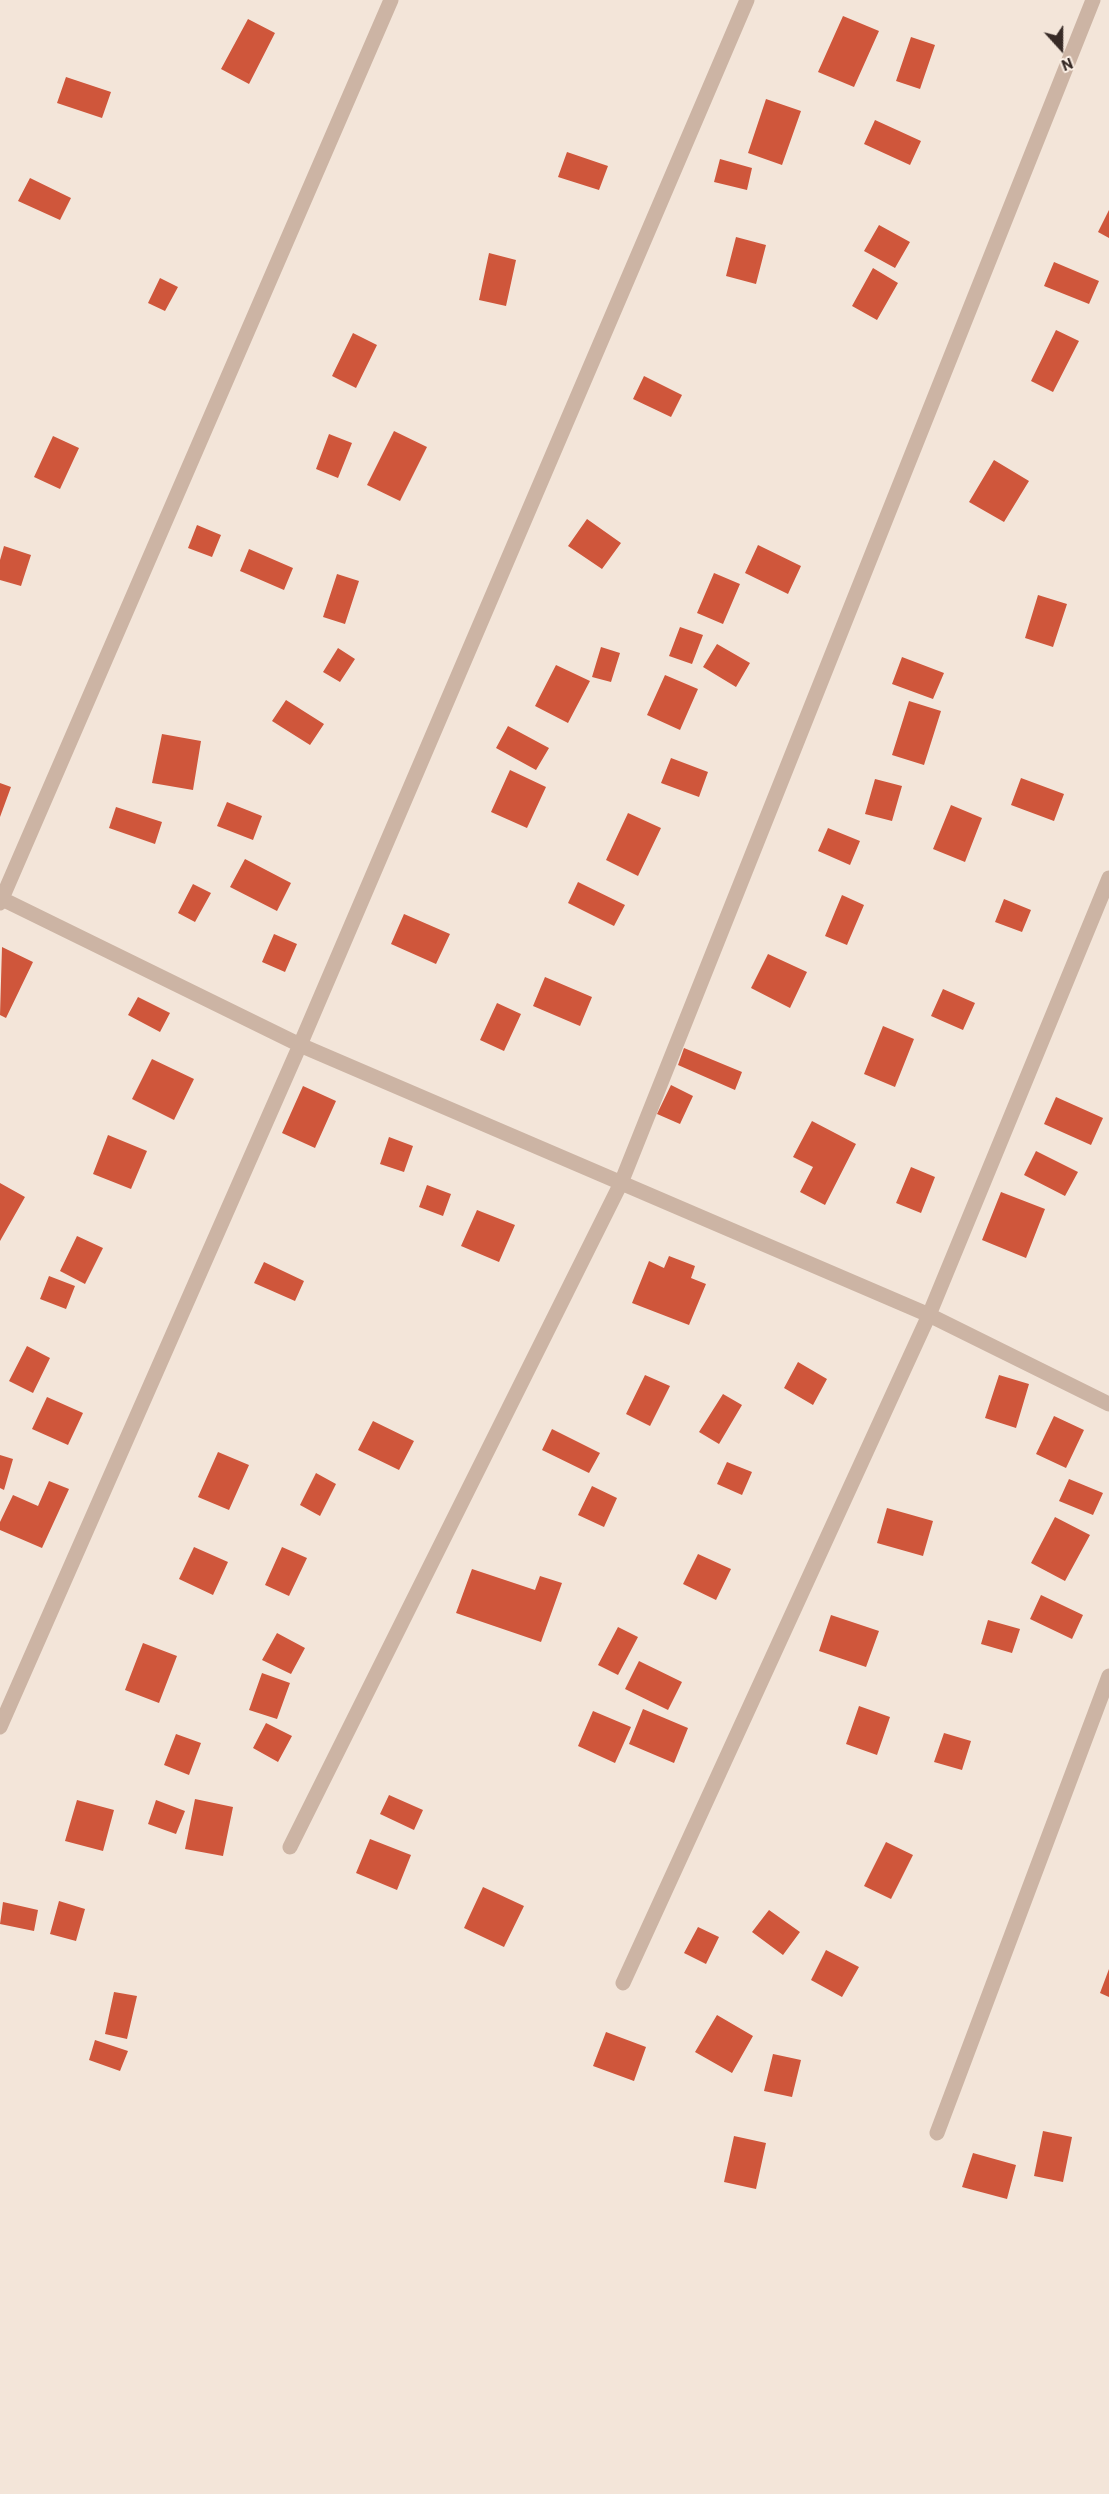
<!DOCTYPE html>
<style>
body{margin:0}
#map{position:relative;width:1109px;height:2494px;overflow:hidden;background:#f3e5d9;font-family:Barlow,sans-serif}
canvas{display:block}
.north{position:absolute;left:1031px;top:18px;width:60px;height:60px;-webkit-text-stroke:4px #fbefe5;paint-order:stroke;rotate:159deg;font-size:16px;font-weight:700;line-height:24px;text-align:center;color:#372a26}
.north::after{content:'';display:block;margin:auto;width:21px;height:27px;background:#372a26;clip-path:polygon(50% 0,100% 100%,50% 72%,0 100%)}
</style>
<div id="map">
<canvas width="1109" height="2494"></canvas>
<div class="north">N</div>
</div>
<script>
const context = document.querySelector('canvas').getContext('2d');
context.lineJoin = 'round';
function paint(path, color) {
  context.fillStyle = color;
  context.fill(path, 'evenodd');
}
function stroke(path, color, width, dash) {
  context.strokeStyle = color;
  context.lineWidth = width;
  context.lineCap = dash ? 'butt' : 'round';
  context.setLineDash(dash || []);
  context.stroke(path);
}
paint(new Path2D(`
 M843,16l36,15 -25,56 -36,-15z
 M248,19l27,14 -26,51 -28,-15z
 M911,37l24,8 -15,44 -24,-8z
 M66,77l45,15 -9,26 -45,-15z
 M766,99l35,12 -19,54 -34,-12z
 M875,120l46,21 -11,24 -46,-21z
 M567,152l41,14 -9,24 -41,-13z
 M720,159l32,9 -5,22 -33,-8z
 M30,178l41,20 -11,22 -42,-19z
 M1109,210v28l-11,-6z
 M879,225l31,17 -15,26 -31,-17z
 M736,237l30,8 -10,39 -30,-8z
 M489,253l27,7 -10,46 -27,-6z
 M1054,262l45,19 -10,23 -45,-18z
 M873,268l25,15 -21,37 -25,-14z
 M160,278l18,9 -13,24 -17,-8z
 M1056,330l23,11 -26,51 -22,-11z
 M353,333l24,12 -21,43 -24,-12z
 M644,376l38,19 -11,22 -38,-18z
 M394,431l33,16 -27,54 -33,-16z
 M329,434l23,9 -14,35 -22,-9z
 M53,436l26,12 -19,41 -26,-12z
 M994,460l35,21 -25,41 -35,-20z
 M587,519l34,24 -19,26 -34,-23z
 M197,525l24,10 -9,22 -24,-9z
 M758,545l43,21 -13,28 -43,-21z
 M4,546l27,9 -10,31 -21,-6v-20z
 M249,549l44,19 -9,22 -44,-19z
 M714,573l26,11 -17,40 -26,-11z
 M337,574l22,7 -14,43 -22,-7z
 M1038,595l29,9 -14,43 -28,-9z
 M680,627l23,8 -11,29 -23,-8z
 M717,644l33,19 -14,24 -33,-20z
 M601,647l19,6 -9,29 -19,-5z
 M338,648l17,11 -15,23 -17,-10z
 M902,657l42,16 -11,26 -41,-15z
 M556,665l34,16 -22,42 -33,-17z
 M665,675l33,14 -18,41 -33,-15z
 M286,700l38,24 -14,21 -38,-24z
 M909,701l32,10 -17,54 -32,-10z
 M508,726l41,22 -13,22 -40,-22z
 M162,734l39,7 -8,49 -41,-7z
 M671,758l37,14 -9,25 -38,-14z
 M510,770l36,17 -19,41 -36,-16z
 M1021,778l43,16 -10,27 -43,-16z
 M875,779l27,7 -10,35 -27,-7z
 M0,783l11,4 -11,30z
 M227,802l35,14 -9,24 -36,-14z
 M951,805l31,13 -17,44 -32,-13z
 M116,807l46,15 -7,22 -46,-16z
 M628,813l33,15 -23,48 -32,-16z
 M828,828l32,13 -10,24 -32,-14z
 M245,859l46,24 -14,28 -47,-24z
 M578,882l47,23 -11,21 -46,-23z
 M193,884l18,9 -16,29 -17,-9z
 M842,895l22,10 -17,40 -22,-9z
 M1004,899l27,11 -9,22 -27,-10z
 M404,914l46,20 -14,30 -45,-20z
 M274,934l23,10 -12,28 -23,-10z
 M2,947l31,15 -27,56 -6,-3z
 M768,954l39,18 -17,36 -39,-20z
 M545,977l47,20 -12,29 -47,-20z
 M943,989l32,14 -12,27 -32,-14z
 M138,997l32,16 -10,19 -32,-17z
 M497,1003l24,11 -17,37 -24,-11z
 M883,1026l31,13 -19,48 -31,-13z
 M684,1048l58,24 -7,18 -57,-25z
 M152,1059l42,20 -20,41 -42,-21z
 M671,1085l22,11 -13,28 -23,-10z
 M303,1086l33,15 -21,47 -33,-15z
 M1056,1097l47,21 -12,27 -47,-21z
 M812,1121l44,23 -31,61 -25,-13 13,-25 -20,-10z
 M108,1135l39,16 -16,38 -38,-15z
 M389,1137l24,9 -9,26 -24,-8z
 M1036,1151l42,21 -13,24 -41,-21z
 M911,1167l24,10 -14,36 -25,-10z
 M0,1183l25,14 -25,44z
 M427,1185l24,9 -8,22 -24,-9z
 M1001,1192l44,17 -19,49 -44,-18z
 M477,1210l38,15 -16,37 -38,-16z
 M77,1236l26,12 -18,36 -25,-13z
 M669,1256l26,10 -4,12 15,6 -17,41 -57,-22 17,-42 15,7z
 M264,1262l40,19 -9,20 -41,-18z
 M49,1276l26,10 -9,23 -26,-10z
 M27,1346l23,12 -17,35 -24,-12z
 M798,1362l29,17 -14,26 -29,-17z
 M645,1375l25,11 -20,40 -24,-12z
 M999,1375l30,9 -13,44 -31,-10z
 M723,1394l19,11 -23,39 -20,-12z
 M47,1397l36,16 -15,32 -36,-16z
 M1054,1416l30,14 -18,38 -30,-14z
 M373,1421l41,20 -15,29 -41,-20z
 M552,1429l48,24 -11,20 -47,-23z
 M218,1452l31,13 -20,45 -31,-13z
 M0,1455l13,4 -9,31 -4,-2z
 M727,1462l25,10 -10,23 -25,-11z
 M316,1473l20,11 -16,32 -20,-11z
 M1069,1479l34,14 -10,22 -34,-14z
 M49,1481l20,8 -27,59 -42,-18v-8l13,-27 25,11z
 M592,1486l25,12 -13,29 -26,-12z
 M887,1508l46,13 -10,35 -46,-13z
 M1055,1517l35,18 -25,46 -34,-18z
 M194,1547l34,15 -15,33 -34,-16z
 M282,1547l25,11 -18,38 -24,-11z
 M698,1554l33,15 -15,31 -33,-16z
 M472,1569l63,21 5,-14 22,7 -21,59 -85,-29z
 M1041,1595l42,20 -11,24 -42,-20z
 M831,1615l48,16 -13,36 -47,-16z
 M988,1620l32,9 -8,24 -31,-9z
 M618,1627l20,10 -20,38 -20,-10z
 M277,1633l28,15 -14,26 -29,-14z
 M143,1643l34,13 -18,47 -34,-13z
 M639,1661l43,21 -14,28 -43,-21z
 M262,1673l28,10 -13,36 -28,-9z
 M859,1706l31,11 -13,38 -31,-11z
 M643,1709l45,19 -14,35 -45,-19z
 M593,1711l38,16 -16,36 -37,-17z
 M266,1723l26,13 -14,26 -25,-14z
 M944,1733l27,8 -9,29 -28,-8z
 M176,1734l25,9 -12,32 -25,-10z
 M389,1795l34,15 -9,20 -34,-16z
 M195,1799l38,8 -10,49 -38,-7z
 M77,1800l37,10 -11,41 -38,-10z
 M156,1800l29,11 -9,23 -28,-10z
 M370,1839l41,16 -14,35 -41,-17z
 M886,1842l27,13 -22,44 -27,-13z
 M483,1887l41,19 -20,41 -40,-19z
 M59,1901l26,8 -9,32 -26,-7z
 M3,1902l35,8 -4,21 -34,-7z
 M769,1910l31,22 -17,23 -31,-23z
 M698,1927l21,10 -13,27 -22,-11z
 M826,1950l33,17 -17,30 -31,-17z
 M1109,1969v28l-9,-4z
 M114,1992l23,4 -10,43 -22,-5z
 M717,2015l36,21 -21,37 -37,-21z
 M606,2032l40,15 -12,34 -41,-15z
 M95,2040l33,11 -8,20 -31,-11z
 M773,2054l28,6 -9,37 -28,-6z
 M1043,2131l29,6 -9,45 -29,-6z
 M734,2136l32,7 -10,46 -32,-7z
 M973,2153l43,12 -9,34 -45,-12z`), '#cf563b');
stroke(new Path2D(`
 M0,898l300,147 629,270 180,89
 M0,903l391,-903
 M0,1727l300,-682 447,-1045
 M290,1847l331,-664 472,-1183
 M623,1983l306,-668 180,-437
 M937,2133l172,-457`), '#ccb4a4', 15);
</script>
